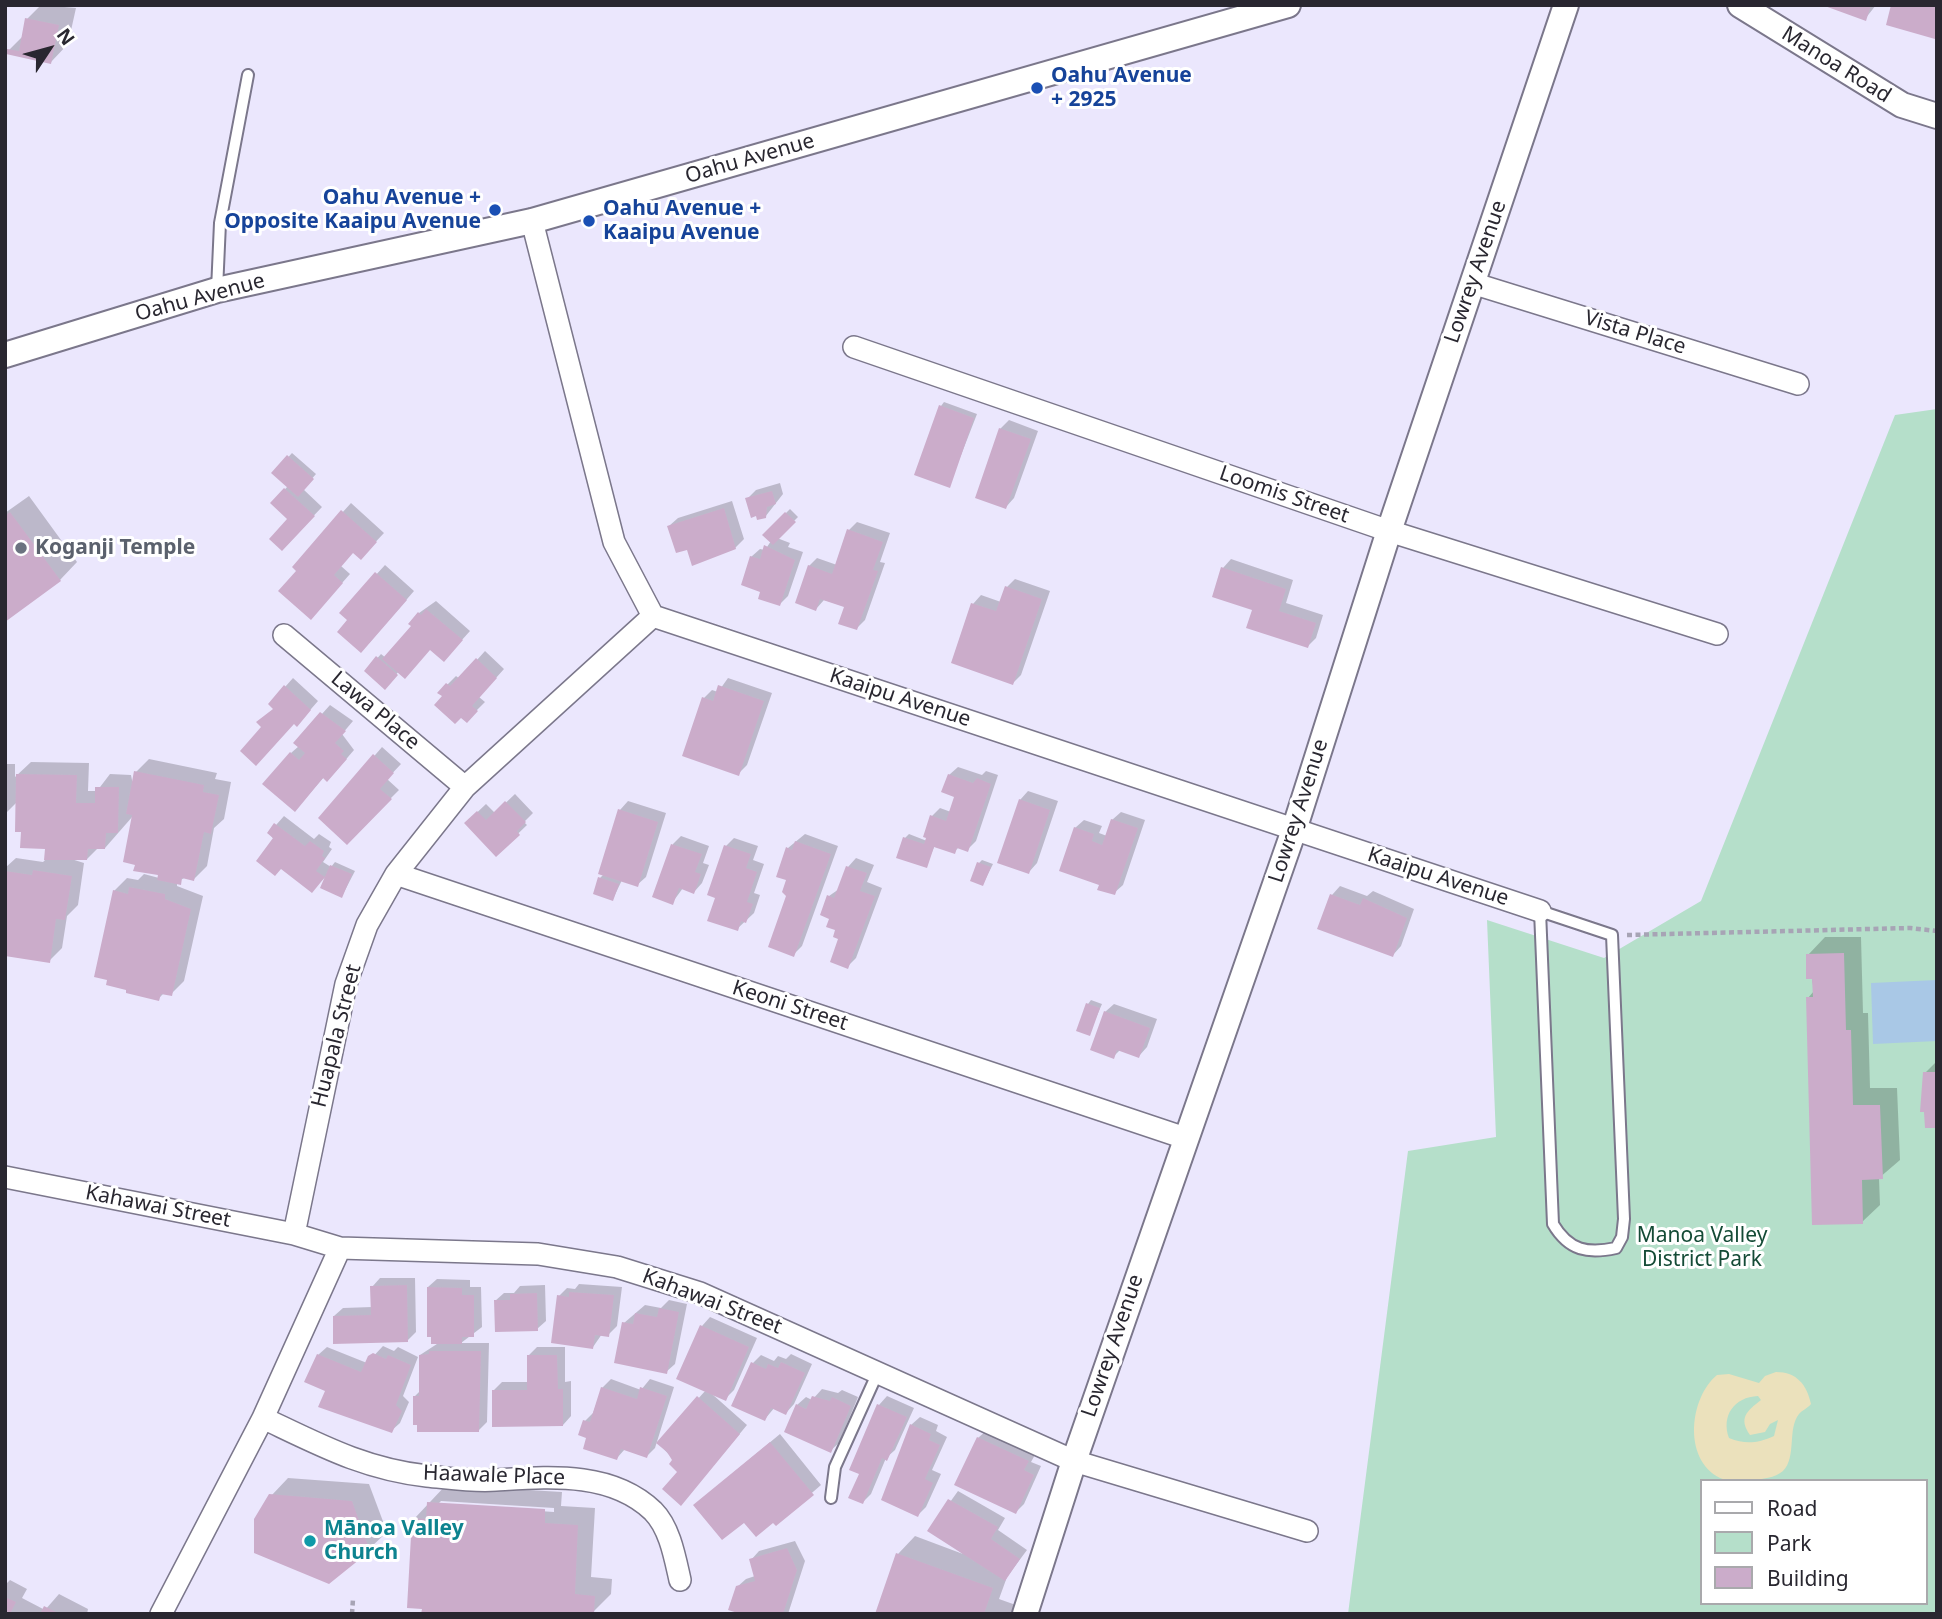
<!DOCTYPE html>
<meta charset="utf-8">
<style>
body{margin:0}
#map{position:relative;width:1942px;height:1619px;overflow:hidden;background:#ebe7fd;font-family:"Noto Sans",sans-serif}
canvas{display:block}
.frame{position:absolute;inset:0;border:7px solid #292730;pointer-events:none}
.legend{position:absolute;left:1700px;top:1479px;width:228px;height:126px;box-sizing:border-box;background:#fff;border:2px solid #a9a9ac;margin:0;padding:9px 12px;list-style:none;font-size:21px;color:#292730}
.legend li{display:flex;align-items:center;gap:14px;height:35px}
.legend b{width:35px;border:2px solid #a9a9ac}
.north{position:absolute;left:14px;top:14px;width:70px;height:70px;-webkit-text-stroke:5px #fff;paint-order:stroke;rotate:54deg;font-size:19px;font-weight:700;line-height:28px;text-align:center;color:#292730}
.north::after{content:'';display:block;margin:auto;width:24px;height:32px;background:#292730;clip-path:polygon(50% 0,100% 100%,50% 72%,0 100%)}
</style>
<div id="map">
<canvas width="1942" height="1619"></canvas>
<div class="frame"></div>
<ul class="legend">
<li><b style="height:9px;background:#fff"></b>Road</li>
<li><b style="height:19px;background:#b5dfca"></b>Park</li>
<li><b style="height:19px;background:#cbacca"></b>Building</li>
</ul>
<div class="north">N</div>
</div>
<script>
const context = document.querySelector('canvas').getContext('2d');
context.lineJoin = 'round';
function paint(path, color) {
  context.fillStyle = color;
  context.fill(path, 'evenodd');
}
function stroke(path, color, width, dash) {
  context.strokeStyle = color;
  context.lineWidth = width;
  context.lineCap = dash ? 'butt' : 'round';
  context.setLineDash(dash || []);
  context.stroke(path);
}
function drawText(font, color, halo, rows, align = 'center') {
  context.font = font + ' "Noto Sans",sans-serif';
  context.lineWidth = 6;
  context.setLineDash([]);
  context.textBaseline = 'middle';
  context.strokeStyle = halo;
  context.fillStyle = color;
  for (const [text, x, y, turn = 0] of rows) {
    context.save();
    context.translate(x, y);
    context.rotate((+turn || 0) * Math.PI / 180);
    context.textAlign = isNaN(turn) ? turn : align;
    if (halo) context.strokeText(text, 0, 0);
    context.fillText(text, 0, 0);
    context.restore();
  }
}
paint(new Path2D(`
 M1937,409v1205h-589l60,-463 88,-14 -9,-217 117,38 97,-57 194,-486zM1702,1481h224v122h-224z`), '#b5dfca');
paint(new Path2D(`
 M1776,1372c21,0 31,13 35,32 -4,5 -9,6 -12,10 -12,15 -2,43 -16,57 -8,7 -21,8 -31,9 -10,1 -22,2 -32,-2 -38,-19 -30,-81 -3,-103l12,-1 30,9 6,-7zM1758,1396l3,4c-14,11 -23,18 -11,35l15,-3 5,-8 8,-4 -4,16c-16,7 -28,9 -45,2 -8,-22 5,-41 29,-42z`), '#ebe1bc');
paint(new Path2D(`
 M1937,980v61l-64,3 -2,-61z`), '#a9c8e6');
paint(new Path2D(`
 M41,5l35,3 -8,36 -17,18 -42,-12 15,-15 3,-16z
 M1826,5h50l-11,14z
 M944,402l33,12 -28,72 -8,-80z
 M1009,420l29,11 -24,67 -8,9 -6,-78z
 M292,453l24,21 -13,15 19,18 -40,42 7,-30 -17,-16 16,-17 -14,-13z
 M780,483l3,11 -18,23 -18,-18 9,-9z
 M29,496l48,66 -17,18 -55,40v-107z
 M732,501l12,38 -9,9h-46l-20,-22 9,-8z
 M351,503l33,30 -15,16 -16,2 -12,15 9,8 -31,35 -25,-43z
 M790,509l8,8 -21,21 13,5 -2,4 15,5 -15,44 -8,8 -17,-13 -12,-34 9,-8 5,1 6,-9 -7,-6z
 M857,522l33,11 -10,29 5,1 -20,57 -8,8 -11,-22 -22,-6 -8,9 -7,-43 8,-8 20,7 12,-35z
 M1231,559l62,21 -7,23 37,12 -7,23 -8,8 -54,-37 -31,-41z
 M385,565l29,26 -45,52 -28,-30z
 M1015,579l35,12 -29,84 -8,8 -40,-79 8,-9 20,7 6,-15z
 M436,601l34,30 -18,20 -21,-3 -32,23 -14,17 -19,-17 15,-17 5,4 27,-32 6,-13z
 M485,651l19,18 -25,28 6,5 -18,18 -27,-28 16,-16 4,3z
 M293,678l25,23 -13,15 -11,6 -30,5 21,-40z
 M728,678l44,15 -25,72 -9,9 -34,-76 8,-8 6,2z
 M330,705l23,16 -11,13 12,16 -18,21 -12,6 -21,24 -12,-48 8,-7 -3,-3z
 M382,747l19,17 -14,15 12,11 -52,52 -26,-24z
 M149,759l68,14 -2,6 16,3 -7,37 -10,9 -7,38 -13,13 -8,-2 -9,5v4l26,10 -19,85 -13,13 -7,-1 -6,6 -44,-108 13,-13 11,2 6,-6 15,4 -26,-62 -28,32h-7l-11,11 -19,-1 16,5 -6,42 -11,11 -5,32 -13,13 -44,-66v-27l11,-10 27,4 3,-3v-12l-23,-17 -6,-28 -12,12v-50h10v13l16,-15 58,1 -1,28h9l13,-17 21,1 2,10 3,-13z
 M958,767l24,8 4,-4 12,4 -22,66 -9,9 -8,-3 -5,5 -19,-7 -9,21 -21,-28 4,-4 18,7 5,-25 8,-8 11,4 5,-17 -7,-20z
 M1028,791l30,10 -21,62 -8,9 -9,-72z
 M515,794l18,19 -9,9 3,3 -31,30 -30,-32 20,-19 9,9z
 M628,801l38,12 -20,64 -9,8 -15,-5 -9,19 -13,-21 4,-4 16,-64z
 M1121,812l24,8 -22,65 -9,8 -13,-9 -26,-56 9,-8 18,6 -3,7 8,3 5,-16z
 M284,816l30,23 5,-5 12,8 -2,5 3,2 -9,13 8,5 4,-5 20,9 -13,25 -16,-20 -14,15 -43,-58z
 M805,834l33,12 -36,100 -9,9 -5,-107z
 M681,836l28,10 -6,17 6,2 -7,18 -8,9 -11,-4 -11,15 -17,-7 18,-52z
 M734,838l24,8 -5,14 11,4 -10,29 6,2 -6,18 -17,16 -20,-32 9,-51z
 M856,858l18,7 -7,17 15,6 -26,70 -9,9 -9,-38 -7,-12 -2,-21 10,-7 9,-22z
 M982,860l11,4 -10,20 -4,-21z
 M1340,886l27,10 6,-5 41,18 -13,37 -8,9 -61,-60z
 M1825,937h36l2,76h5l2,75h27l3,72 -21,18 1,27 -18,17 -54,-224 6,-7 -6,-36z
 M1091,1000l11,4 -13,30 -1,-30z
 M1114,1004l43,15 -10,28 -8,9 -18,-7 -8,8 -8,-45z
 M1937,1061v65l-12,-53z
 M380,1278h35l1,54 -8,8 -74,-24 9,-8 29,-1v-20z
 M437,1279l33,1v7h11l1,40 -21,16h28l-2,79 -8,8 -65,-33 7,-7 -1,-35 20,-13 -12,-55z
 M579,1284l43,3 -5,39 -9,9 -6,-1 -9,13 -34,-51 8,-8 8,1z
 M545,1285l1,36 -9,8 -42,-28 9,-8h10l6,-7z
 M669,1300l18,4 -12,60 -9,8 -42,-49 21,-18 16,3z
 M710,1317l47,21 -23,52 -9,9 -13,-5 35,31 -58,70 -15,-35 -16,-17 48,-53 -27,-12 23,-52z
 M383,1346l11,5 4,-4 20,10 -15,39 6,6 -9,21 -9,8 -63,-40 -10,-36 9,-8 40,16z
 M537,1347h28v35l6,-1v35l-8,9 -69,-35 8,-8h27l-1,-26z
 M791,1354l21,10 -18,40 -8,9 -11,-6 -10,12 -12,-56 8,-8 13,6 4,-5 8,3z
 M611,1379l30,11 9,-11 24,8 -19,61 -8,8 -22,-7 -8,9 -29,-21 -3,-16 8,-8 9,-25z
 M822,1389l16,4 4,-3 16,7 -19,46 -9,8 -33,-46 9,-8 6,3z
 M887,1396l27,12 -19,42 -9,8 -15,36 -8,8 -2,-29 -9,-4 27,-64z
 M920,1417l18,8 -2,6 11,6 -15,33 9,4 -15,33 -8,8 -7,-90z
 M987,1430l49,23 -5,9 10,4 -17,38 -8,8 -38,-74z
 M780,1434l41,51 -45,39 -3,-3 -29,-1 -40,-23z
 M288,1478l81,6 18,48 -18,17 -98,-53z
 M446,1485l116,7 -1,14 34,2 -4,69 21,2 -1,15 -18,18 -179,-93zM441,1501l113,7v4l-116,-8z
 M958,1491l47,27 -7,12 29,20 -20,27 -8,22 28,10 -1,5h-149l21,-60 17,-18 48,18 -33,-24z
 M795,1541l10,20 -17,53h-41l-10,-27 9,-8 9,-3 -4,-16 8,-9z
 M10,1580l17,9 -5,9 23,12 14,-16 29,15 -1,5h-82v-29z`), '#0003');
paint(new Path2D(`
 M1822,5h49l-5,16z
 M1891,5h46l-2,34 -49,-14z
 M25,18l34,7 -8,39 -45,-10 1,-5 12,2z
 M939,405l35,13 -24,70 -36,-13z
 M999,428l32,11 -25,70 -31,-11z
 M287,455l27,24 -16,18 -27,-24z
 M284,488l31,28 -33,35 -13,-12 18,-20 -17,-16z
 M772,491l4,13 -9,3 -1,11 -9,2 -1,-4 -5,2 -6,-20z
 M724,508l12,41 -44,17 -5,-16 -11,3 -9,-27z
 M341,510l36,32 -16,18 -8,-7 -19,22 9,8 -32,37 -33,-29 18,-20 -4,-4z
 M10,512l51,69 -56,41v-106z
 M785,512l11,10 -23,23 -11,-10z
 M847,529l36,13 -10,28 5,1 -21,59 -19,-6 6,-17 -24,-8 -4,12 -21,-8 13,-38 24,9z
 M764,545l31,15 -15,46 -22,-7 2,-7 -19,-7 9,-29 10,3z
 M1221,567l65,22 -7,22 37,12 -8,25 -62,-20 6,-18 -40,-13z
 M375,572l32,28 -46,53 -24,-21 10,-12 -8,-7z
 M1005,586l37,13 -29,86 -62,-22 20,-60 25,8z
 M426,609l37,31 -19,22 -14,-12 -25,29 -23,-20 29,-33 -3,-2 10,-12 3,3z
 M376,656l22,19 -13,15 -21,-19z
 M476,658l21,20 -25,28 6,5 -11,12 -6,-5 -6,6 -21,-19 8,-9 -5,-3 9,-10 4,3z
 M284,685l27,25 -14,17 -3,-3 -38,42 -16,-15 21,-24 -5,-5 17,-13 -5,-5z
 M718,685l46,16 -25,75 -57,-20 20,-59 11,4z
 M320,712l26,19 -11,12 9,8 -3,3 6,5 -20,23 -4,-4 -28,34 -33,-28 28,-32 9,8 6,-7 -12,-10z
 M373,754l21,19 -14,16 12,10 -45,46 -29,-27z
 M134,771l70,14 -1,7 16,3 -8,39 -7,-2 -10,49 -12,-3 -1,7 -24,-5 1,-5 -25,-4 2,-6 -12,-3 9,-47 -6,-1z
 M16,774l61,1 -1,28h19v-16h24l-1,46h-12l-1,16h-17l-1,11h-43l1,-11 -25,-1 1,-16h-6z
 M948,774l25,9 4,-5 14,6 -23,68 -11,-4 -2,6 -21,-7 -7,21 -31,-10 7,-21 21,7 2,-6 -3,-1 7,-22 16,6 8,-24 -13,-5z
 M1019,799l31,11 -21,64 -32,-11z
 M505,801l21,21 -9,9 3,4 -24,22 -32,-34 13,-12 9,9z
 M618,809l40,13 -20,65 -40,-13z
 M1111,819l27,9 -23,67 -18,-5 2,-5 -40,-14 15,-44 20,7 -2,7 10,4z
 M274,823l31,23 5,-5 14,10 -2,5 3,2 -9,13 9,6 -13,16 -31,-24 -6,7 -19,-15 17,-23 -6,-5z
 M795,841l36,13 -37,103 -26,-10 18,-51 -4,-4 4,-12 -10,-3 10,-30 6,3z
 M671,844l31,10 -7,18 6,2 -7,20 -15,-6 -6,17 -21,-8z
 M724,845l27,9 -5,14 11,4 -10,30 6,2 -7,19 -5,-2 -3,10 -31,-10 8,-23 -8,-3z
 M977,862l14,5 -8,19 -13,-5z
 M330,865l22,9 -10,24 -22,-10z
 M846,866l21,7 -7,18 15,5 -27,73 -18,-7 8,-23 -5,-2 2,-7 -9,-3 3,-8 -9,-4 7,-20 7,3z
 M33,870l39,6 -7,44 -9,-1 -6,44 -45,-7v-85l27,4z
 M598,877l21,7 -6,17 -20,-7z
 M129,887l36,7v5l26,10 -19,87 -11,-2 -2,7 -33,-8v-3l-20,-5 1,-5 -13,-3 19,-87 15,4z
 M1330,894l30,11 3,-7 44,20 -14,39 -76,-28z
 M1844,953l2,77h5l2,75h27l3,74 -21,1 1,44 -51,1 -6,-228h7l-1,-18h-6v-25z
 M1086,1003l14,5 -10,28 -14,-5z
 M1104,1011l46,17 -11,30 -22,-8 -3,9 -24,-9z
 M1923,1072h14v56h-12l-1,-16h-4z
 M407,1285l1,57 -75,2v-28l38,-1 -1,-29z
 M427,1287l35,1v7h12v42h-12v7h-31v-7h-4z
 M569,1292l45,3 -5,42 -14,-2 -2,14 -42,-6 6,-48 12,2z
 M537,1293l1,38 -43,1 -1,-32h16v-6z
 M659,1308l20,4 -12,62 -53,-11 8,-41 11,2 2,-11 22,4z
 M700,1325l49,22 -23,54 -50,-22z
 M429,1351h52l-2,81h-62v-7h-4v-29h6v-41l10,-1z
 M373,1353l13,6 2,-4 23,10 -15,40 6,6 -10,22 -74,-26 7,-16 -21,-9 13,-28 44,18 7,-16z
 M527,1355h30l1,34h5v37l-71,1v-37h35z
 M751,1362l15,7 2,-5 10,4 3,-6 24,11 -19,42 -15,-7 -6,13 -34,-15z
 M601,1387l36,12 3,-12 27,9 -20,62 -26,-9 -4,11 -34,-11 3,-11 -8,-3 5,-15 7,2z
 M697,1396l43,38 -59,72 -19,-17 15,-17 -8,-8 3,-4 -5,-8 -11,-9z
 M812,1396l18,5 2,-4 19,9 -20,47 -47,-21 12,-28 10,5z
 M877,1404l30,13 -20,44 -5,-3 -19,46 -15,-6 11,-24 -10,-4z
 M910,1424l21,10 -2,6 11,5 -15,34 8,4 -15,34 -37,-17z
 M977,1437l52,24 -5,9 10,5 -18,39 -62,-29z
 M770,1442l44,53 -38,31 -3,-3 -17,14 -12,-14 -22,17 -29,-35z
 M269,1494l83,7 18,50 -41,33 -75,-31v-34z
 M948,1499l50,28 -7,12 29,20 -15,22 -78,-50z
 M427,1502l118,7v14l33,2 -3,69 20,2 -1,18h-173l1,-5 -15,-1 5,-90 14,1z
 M787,1548l10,22 -14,44h-42l-13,-4 8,-24 19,-5 -6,-22z
 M896,1553l97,35 -9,26h-109z
 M5,1597l11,5 -5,10 4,2h-10z
 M44,1606l16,8h-20z`), '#cbacca');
const service = new Path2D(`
 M217,290l3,-67 28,-148
 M1540,911l72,24 12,284 -2,18 -6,11c-28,6 -47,3 -63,-24z
 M831,1498l4,-31 43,-95`);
const minor = new Path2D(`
 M532,221l82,321 39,74 887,295
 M1472,283l326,101
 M854,347l535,184 328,103
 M284,635l181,152
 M396,874l789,264
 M5,1177l289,57 46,14 198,6 79,13 83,26 374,168 233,70
 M294,1234l52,-250 21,-59 29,-51 69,-87 188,-171
 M263,1418c57,27 101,51 164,58 22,2 47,6 69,4 53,-3 115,-9 157,31 17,17 22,47 27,69
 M161,1614l102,-196 77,-170`);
const tertiary = new Path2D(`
 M1740,5l162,100 35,11
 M5,355l212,-65 315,-69 756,-216
 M1025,1614l49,-153 220,-631 95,-299 177,-526`);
stroke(service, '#7b778b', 14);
stroke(minor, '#7b778b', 24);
stroke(tertiary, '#7b778b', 28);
stroke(new Path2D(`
 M1627,935l283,-7 27,3
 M352,1614l1,-15`), '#a7a4b5', 4.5, [5, 3.5]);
stroke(service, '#fff', 10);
stroke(minor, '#fff', 21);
stroke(tertiary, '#fff', 24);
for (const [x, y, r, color] of [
 [1037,88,7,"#1a4fb4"],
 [495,210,7,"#1a4fb4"],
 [589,221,7,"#1a4fb4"],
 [21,548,7,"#6b7280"],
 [310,1541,7,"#0f9aa8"]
]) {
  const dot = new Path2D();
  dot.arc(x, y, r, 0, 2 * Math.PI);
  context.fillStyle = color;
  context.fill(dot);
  stroke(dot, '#fff', 2.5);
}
drawText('21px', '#292730', '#fff', [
 ["Manoa Road",1836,65,32],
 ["Oahu Avenue",750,159,-16],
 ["Lowrey Avenue",1476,272,-71],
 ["Oahu Avenue",200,298,-15],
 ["Vista Place",1635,333,17],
 ["Loomis Street",1284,495,19],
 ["Kaaipu Avenue",900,698,18],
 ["Lawa Place",375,711,40],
 ["Lowrey Avenue",1299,811,-72],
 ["Kaaipu Avenue",1438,877,18],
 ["Keoni Street",790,1006,18],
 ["Huapala Street",337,1036,-76],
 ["Kahawai Street",158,1207,11],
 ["Kahawai Street",712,1302,21],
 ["Lowrey Avenue",1113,1346,-71],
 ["Haawale Place",494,1476,2]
]);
drawText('bold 21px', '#164399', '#fff', [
 ["Oahu Avenue",1051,76],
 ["+ 2925",1051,100],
 ["Oahu Avenue +",481,198,"right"],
 ["Opposite Kaaipu Avenue",481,222,"right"],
 ["Oahu Avenue +",603,209],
 ["Kaaipu Avenue",603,233]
], 'left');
drawText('bold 21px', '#5b616d', '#fff', [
 ["Koganji Temple",35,548]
], 'left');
drawText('21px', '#144b36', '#fff', [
 ["Manoa Valley",1702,1236],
 ["District Park",1702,1260]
]);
drawText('bold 21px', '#0d838f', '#fff', [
 ["Mānoa Valley",324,1529],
 ["Church",324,1553]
], 'left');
</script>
